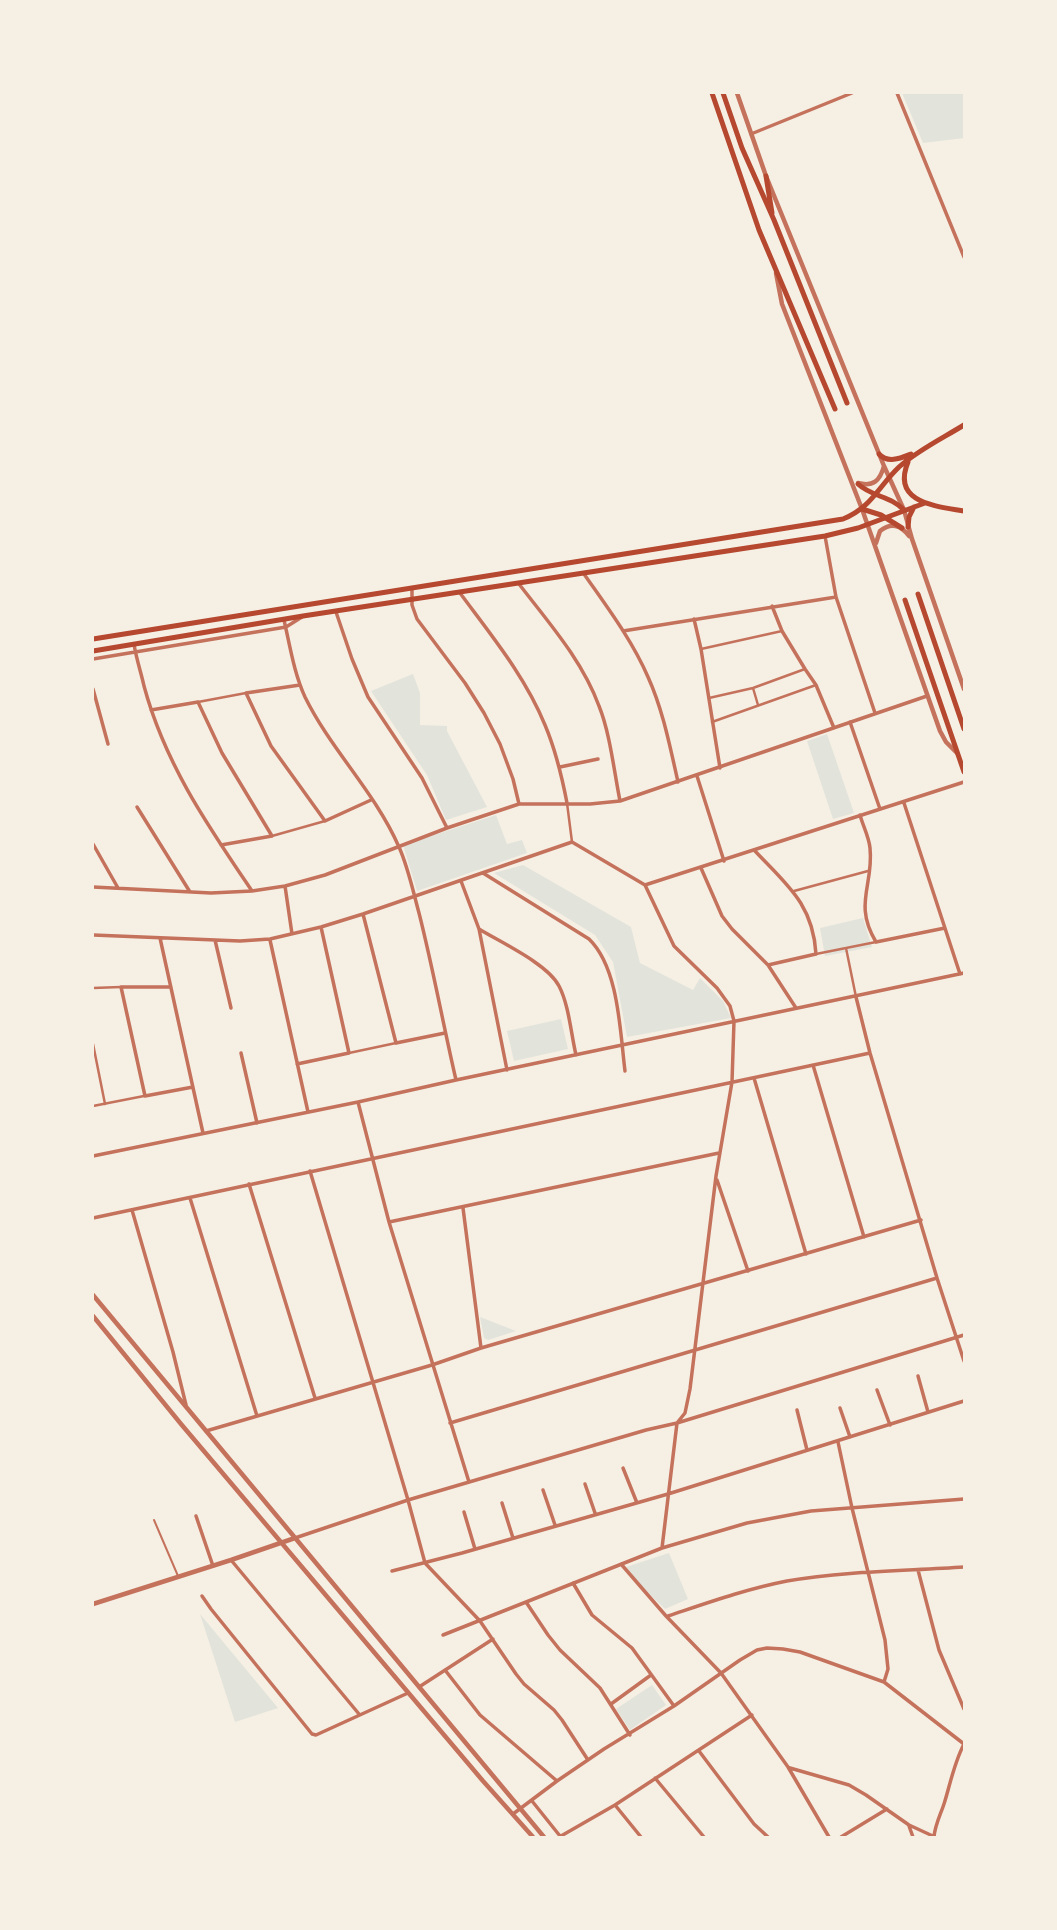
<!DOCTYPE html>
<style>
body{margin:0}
#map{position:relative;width:1057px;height:1930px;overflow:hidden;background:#f6efe4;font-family:Georgia,serif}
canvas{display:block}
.frame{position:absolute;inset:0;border:94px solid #f6efe4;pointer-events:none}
</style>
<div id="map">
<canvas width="1057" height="1930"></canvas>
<div class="frame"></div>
</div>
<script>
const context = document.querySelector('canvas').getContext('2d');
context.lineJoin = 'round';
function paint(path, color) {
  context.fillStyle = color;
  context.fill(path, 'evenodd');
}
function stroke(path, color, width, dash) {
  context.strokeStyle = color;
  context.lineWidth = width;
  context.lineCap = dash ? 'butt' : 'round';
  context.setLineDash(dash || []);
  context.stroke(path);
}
paint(new Path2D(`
 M902,93h62v45l-41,5z
 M413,674l7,19v32l27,1v5l40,76 -41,13 -19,-45 -56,-84z
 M827,734l27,79 -21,6 -26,-78z
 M496,815l11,29 15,-4 5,13 -110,38 -14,-46z
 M523,865l108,62 9,36 53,27 7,-12 23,23 8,17 -104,19 -14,-75 -18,-27 -101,-62z
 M863,918l9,29 -47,9 -5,-28z
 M561,1019l7,30 -54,12 -7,-30z
 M480,1317l36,14 -28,9 -4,-2z
 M669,1553l19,46 -23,10 -25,-24 -14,-18z
 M200,1614l78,94 -43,14z
 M652,1685l14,20 -36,25 -14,-21z`), '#e2e4dc');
stroke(new Path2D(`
 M154,1520l24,56`), '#c5725c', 2);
stroke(new Path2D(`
 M701,649l81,-18
 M753,688l5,17
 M709,698l44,-10 52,-19
 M198,702l48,-9
 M712,722l104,-37
 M567,803l5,39
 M272,836l53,-15
 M794,891l74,-20
 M846,948l10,49
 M816,954l60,-12
 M93,988l28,-1
 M93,1044l12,60
 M349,1053l47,-10
 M93,1106l51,-10`), '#c5725c', 2.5);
stroke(new Path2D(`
 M897,93l67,164
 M751,134l101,-41
 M825,536l11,61 39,116
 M584,574c23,33 48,66 64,103 15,33 22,70 30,105
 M519,584c30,39 63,76 80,122 11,27 15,65 21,95
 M412,589v16l5,14 48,64 19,30 16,31 13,35 6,25
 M460,593c31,42 65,83 85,132 11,26 17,52 22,78
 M772,606l10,25 23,38 11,16 18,43
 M336,612l16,47 16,38 54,81 25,50
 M694,619l7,30 19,119
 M284,620c6,26 10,53 21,77 26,53 70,95 94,150 9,20 14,44 20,66 14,55 24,111 37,167
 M623,631l213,-34
 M134,644c2,14 7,28 10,42 21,78 64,140 108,205
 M93,659l193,-32 16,-10
 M300,685l-54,8 25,53 54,75 46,-21
 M93,689l15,55
 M151,710l47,-8 24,51 50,83 -51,9
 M850,722l30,87
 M560,767l38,-8
 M697,776l27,85
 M904,803l56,171
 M137,807l53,85
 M860,815c3,11 9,22 10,33 4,37 -17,56 6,94l69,-14
 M93,844l25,44
 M755,851c32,34 58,53 61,103l-48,11
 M701,868l21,48 10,13 36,36 28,43
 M483,873l106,66c30,29 31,93 36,132
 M461,881l18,48 28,141
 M645,885l29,61 43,42 13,18 4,15 -2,61 -16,94 -26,213 -5,24 -8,10 -15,125
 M285,886l7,48
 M93,887l118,6 41,-2 33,-5 40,-11 122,-47 72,-24h71l30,-3 307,-105
 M363,914l33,129 49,-10
 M479,929c21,13 69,35 80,57 10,19 12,48 17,69
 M93,935l147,6 30,-2 51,-12 42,-13 209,-72 73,43 319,-103
 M160,938l43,195
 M215,940l16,68
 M270,940l38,172
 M171,987h-50l24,109 48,-9
 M856,997l14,56 67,225 27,83
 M241,1053l16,70
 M297,1064l52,-11 -28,-126
 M813,1065l51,172
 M754,1078l52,176
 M358,1102l31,120 80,260
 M93,1156l265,-54 98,-22 508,-107
 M310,1171l98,329 17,63 55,58 36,53 8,10 30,26 8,10 26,40
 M717,1180l31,91
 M249,1184l66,214
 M190,1198l67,218
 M463,1208l18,140
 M132,1210l41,142 13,53
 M93,1218l777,-165
 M389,1222l330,-69
 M918,1376l10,36
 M877,1390l13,35
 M840,1408l10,29
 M797,1410l10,40
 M450,1423l487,-145
 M206,1431l226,-66 49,-17 440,-128
 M838,1442l14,66 33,132 3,29 -4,13
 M623,1468l14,35
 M585,1484l10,29
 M543,1490l12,35
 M502,1503l11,35
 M464,1512l11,37
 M196,1516l17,50
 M295,1538l113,-38 238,-70 31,-7 287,-88
 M231,1560l128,154
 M621,1564l45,52 55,57 67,94 41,70
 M918,1570l21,80 25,59
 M392,1571l70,-18 206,-59 296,-93
 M573,1583l19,32 40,33 42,58
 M202,1596l9,13 101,125 4,1 92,-42
 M526,1602l22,33 12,15 40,38 30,47
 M668,1616c39,-13 78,-27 119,-35 59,-10 118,-10 177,-14
 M443,1635l219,-87 85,-25 64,-12 153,-12
 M445,1670l35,45 77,66
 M419,1687l74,-48
 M611,1704l40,-29
 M699,1751l55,73 14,13
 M790,1768l59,17 17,10 43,30 26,12
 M655,1778l49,59
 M532,1801l28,35
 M615,1805l26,32
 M513,1814l44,-33 47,-32 70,-43 66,-46 17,-10 10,-2 16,1 17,3 84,30 80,62
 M909,1826l4,11
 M561,1836l54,-31 137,-90
 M841,1837l46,-28
 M934,1837c1,-12 6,-21 10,-33 6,-19 10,-41 20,-60`), '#c5725c', 3.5);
stroke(new Path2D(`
 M737,93l29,83 118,290 20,44 8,29 52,150
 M776,273l6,31 80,205 78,222 6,11 11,11
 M858,483c15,4 22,-2 26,-17
 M876,543l4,-12c11,-9 21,-6 29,5
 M93,1295l451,542
 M93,1316l88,108 302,357 50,56
 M93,1604l138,-44 64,-22`), '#c5725c', 4.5);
stroke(new Path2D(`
 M879,454c9,10 22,4 32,0
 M908,462c-17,41 28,44 56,49
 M858,484c14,13 33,12 46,26
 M862,509l19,6 21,13
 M908,527l1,-10 5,-10
 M93,639l750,-120c28,-11 35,-32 56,-52 19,-17 44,-29 65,-42
 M93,651l210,-35 522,-80 33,-8 67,-25`), '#b5482f', 5);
stroke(new Path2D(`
 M712,93l47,137 76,179
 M723,93l19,55 32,72 73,183
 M766,176l6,37
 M918,594l46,135
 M905,600l59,172`), '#b5482f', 5);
</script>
